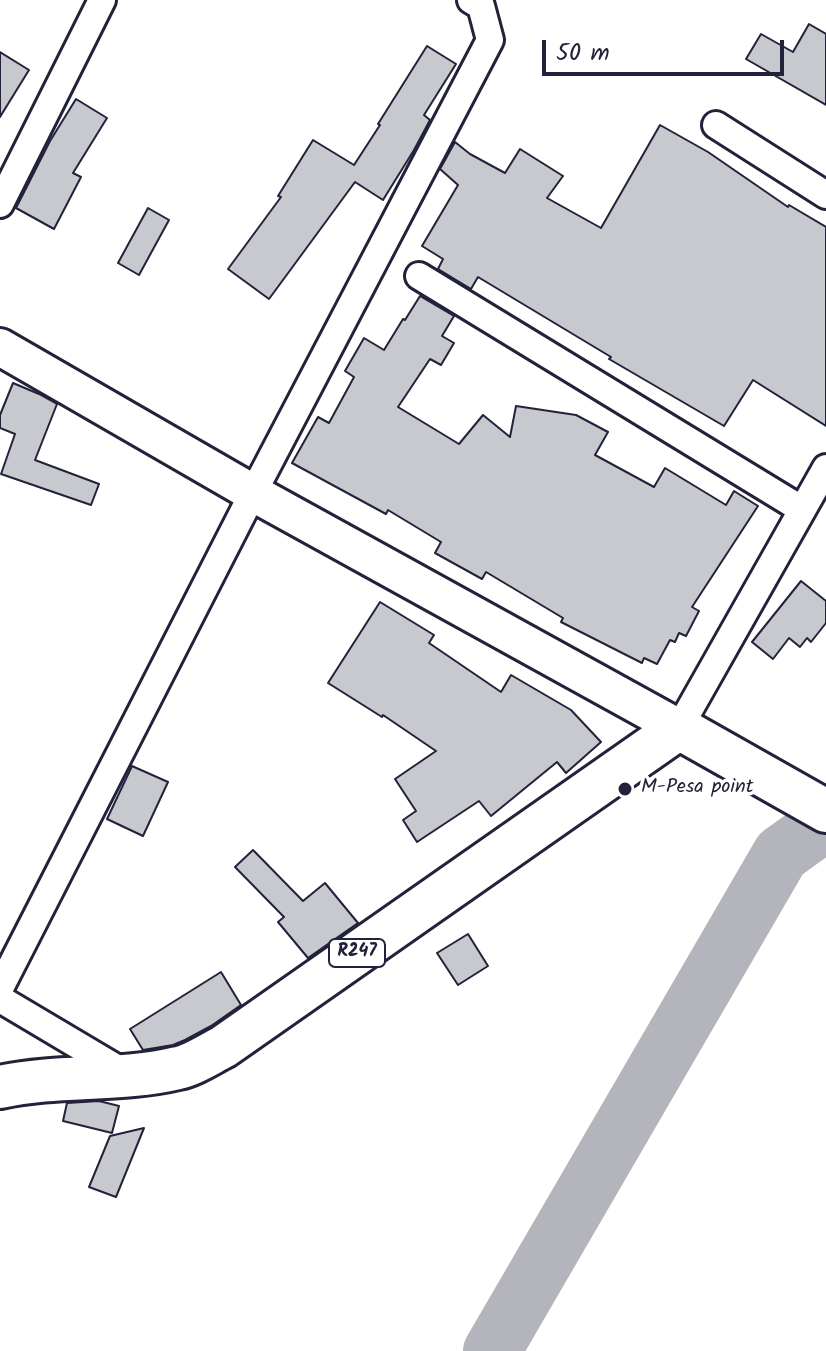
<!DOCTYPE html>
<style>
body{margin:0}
#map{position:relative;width:826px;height:1351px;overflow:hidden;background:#fff;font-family:Kalam,sans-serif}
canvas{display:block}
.scale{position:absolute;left:542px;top:40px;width:242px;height:36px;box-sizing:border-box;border:4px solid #22223b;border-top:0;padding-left:10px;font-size:24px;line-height:28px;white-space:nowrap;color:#22223b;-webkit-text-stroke:6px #fff;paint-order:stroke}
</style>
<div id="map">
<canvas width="826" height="1351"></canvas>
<div class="scale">50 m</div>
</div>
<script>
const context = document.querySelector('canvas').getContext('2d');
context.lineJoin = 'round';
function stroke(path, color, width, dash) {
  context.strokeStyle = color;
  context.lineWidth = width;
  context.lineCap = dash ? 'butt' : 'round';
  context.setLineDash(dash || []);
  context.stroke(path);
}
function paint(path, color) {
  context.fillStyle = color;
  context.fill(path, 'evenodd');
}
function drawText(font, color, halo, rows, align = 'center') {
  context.font = font + ' Kalam,sans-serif';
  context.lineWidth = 7;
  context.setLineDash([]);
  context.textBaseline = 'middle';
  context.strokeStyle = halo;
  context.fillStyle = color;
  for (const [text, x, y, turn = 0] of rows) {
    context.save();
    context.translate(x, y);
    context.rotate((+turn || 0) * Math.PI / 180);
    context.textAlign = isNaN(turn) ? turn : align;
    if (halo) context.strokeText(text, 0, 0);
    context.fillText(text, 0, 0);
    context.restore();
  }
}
stroke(new Path2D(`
 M492,1351l289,-497 45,-32`), '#b4b4bc', 58);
const building = new Path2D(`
 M809,24l17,10v71l-80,-46 15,-25 32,18z
 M427,46l29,18 -32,51 6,5 -16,30 -31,50 -28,-18 -86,117 -41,-30 53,-72 -3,-1 35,-56 41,25 26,-40 -2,-1z
 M0,52l29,18 -29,47z
 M76,99l31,19 -34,55 8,4 -27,52 -38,-21 34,-67z
 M660,125l48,27 80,55 1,-2 37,22v199l-73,-46 -29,46 -115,-67 2,-2 -133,-80 -7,12 -33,-20 5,-10 -21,-13 36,-61 -18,-16 15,-27 15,12 35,19 15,-24 43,27 -16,22 54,30z
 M148,208l21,12 -30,55 -21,-12z
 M420,296l34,20 -12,20 12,7 -13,22 -11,-6 -32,48 61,37 24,-29 27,22 6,-31 60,9 32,17 -13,23 59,32 11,-19 61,37 8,-14 24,15 -66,101 7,4 -13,25 -7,-3 -4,9 -5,-2 -13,24 -13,-6 -2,5 -81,-41 2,-4 -77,-46 -4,7 -47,-26 6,-11 -53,-32 -2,4 -94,-51 26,-46 11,6 25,-46 -9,-6 19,-33 20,12 19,-31 2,1z
 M13,383l26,11 18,10 -22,56 64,24 -8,21 -90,-31 14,-40 -15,-6v-13z
 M801,581l25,20v22l-15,19 -4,-4 -7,9 -11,-9 -16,21 -21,-17z
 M380,602l54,33 -5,8 72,49 10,-17 60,35 30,32 -35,31 -9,-11 -66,54 -12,-15 -62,41 -14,-22 13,-9 -21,-32 41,-28 -53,-36 -1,2 -54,-34z
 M132,766l36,16 -25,54 -36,-17z
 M253,850l50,51 22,-18 33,40 -50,35 -30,-36 6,-5 -49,-50z
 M468,934l20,32 -30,19 -21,-32z
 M221,972l20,33 -30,21 -26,14 -12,5 -30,5 -13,-21z
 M99,1101l20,5 -7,27 -49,-12 4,-18z
 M144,1128l-28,69 -27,-10 21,-51z`);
paint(building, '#c8c8cf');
stroke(building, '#22223b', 2);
const street = new Path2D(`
 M716,125l110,70
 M0,204l102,-204
 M419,276l382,233
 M679,728l147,-260
 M0,988l253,-495 237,-453 -9,-34 -10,-6
 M0,999l128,76`);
const secondary = new Path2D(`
 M0,347l253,146 426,235`);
const primary = new Path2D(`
 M0,1087c59,-13 120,-5 178,-19 15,-3 31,-14 45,-21l456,-319 147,83`);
stroke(street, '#22223b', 32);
stroke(secondary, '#22223b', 42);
stroke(primary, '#22223b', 48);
stroke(street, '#fff', 26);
stroke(secondary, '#fff', 36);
stroke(primary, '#fff', 42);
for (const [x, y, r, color] of [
 [625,789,8,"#22223b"]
]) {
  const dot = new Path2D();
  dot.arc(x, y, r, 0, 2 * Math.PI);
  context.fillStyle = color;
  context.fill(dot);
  stroke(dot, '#fff', 3);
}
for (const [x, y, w] of [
 [357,953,56]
]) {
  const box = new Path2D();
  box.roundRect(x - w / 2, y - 14, w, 28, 6);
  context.fillStyle = '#fff';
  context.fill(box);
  stroke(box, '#22223b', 2);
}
drawText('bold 18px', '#22223b', null, [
 ["R247",357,953]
]);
drawText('20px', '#22223b', '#fff', [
 ["M-Pesa point",641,789]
], 'left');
</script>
